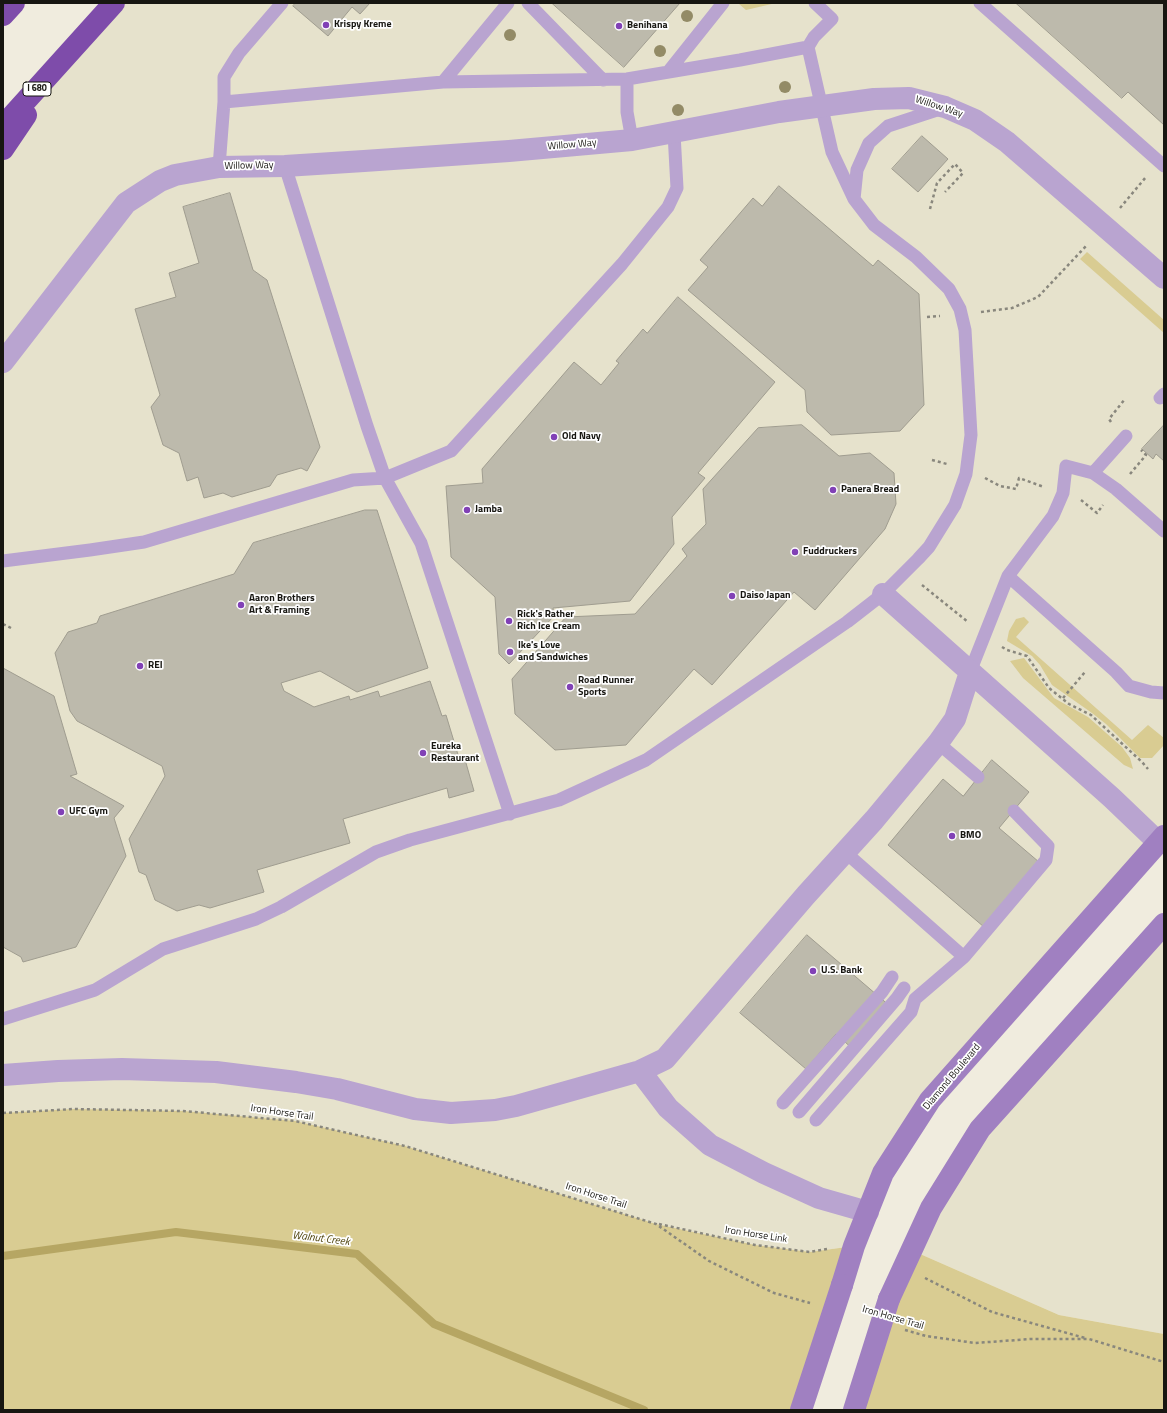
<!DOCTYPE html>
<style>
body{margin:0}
#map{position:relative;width:1167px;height:1413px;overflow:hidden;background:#f0ecde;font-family:"Titillium Web",sans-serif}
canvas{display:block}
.frame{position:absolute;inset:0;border:4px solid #171611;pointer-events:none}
</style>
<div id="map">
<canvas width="1167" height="1413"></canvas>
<div class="frame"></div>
</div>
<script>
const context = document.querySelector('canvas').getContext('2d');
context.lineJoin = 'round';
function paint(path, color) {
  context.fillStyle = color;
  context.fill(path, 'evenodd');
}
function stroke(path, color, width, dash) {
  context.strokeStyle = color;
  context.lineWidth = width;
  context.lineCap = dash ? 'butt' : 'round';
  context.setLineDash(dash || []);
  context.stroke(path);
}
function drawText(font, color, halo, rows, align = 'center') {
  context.font = font + ' "Titillium Web",sans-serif';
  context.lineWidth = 3.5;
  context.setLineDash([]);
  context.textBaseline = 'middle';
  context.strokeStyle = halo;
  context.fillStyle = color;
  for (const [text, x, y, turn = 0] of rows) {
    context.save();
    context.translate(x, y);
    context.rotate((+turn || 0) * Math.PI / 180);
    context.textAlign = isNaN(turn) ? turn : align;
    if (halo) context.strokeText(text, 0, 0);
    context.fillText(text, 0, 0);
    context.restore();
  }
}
paint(new Path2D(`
 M114,3h1050v833l-234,264 -76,146 -44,6 -55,-7 -99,-21 -251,-78 -110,-25 -292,-7v-965z
 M1164,924v410l-105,-19 -148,-65 69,-121z`), '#e6e2cc');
paint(new Path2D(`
 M743,3h33l-30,7 -7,-6z
 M1087,252l77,68v13l-84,-74z
 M1024,617l5,5 -13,15 116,103 16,-15 16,13v7l-12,13h-12l-34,-34 -14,-11 -40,-28 -12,-20 -8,-9 -25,-15 2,-10 7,-12z
 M1024,658l30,40 34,19 34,30 8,11 3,11 -9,-4 -101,-87 -13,-17z
 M74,1109l109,2 112,10 110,25 251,78 99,21 55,7 44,-6 -53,164h-798v-297z
 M911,1250l148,65 105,19v76h-310z`), '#d9cc92');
stroke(new Path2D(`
 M3,1256l173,-24 181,22 77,70 210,86`), '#b6a663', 8);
const building = new Path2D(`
 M296,3h74l-10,11 -8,-7 -24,29 -35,-30z
 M552,3h128l-56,64z
 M1016,3h148v122l-36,-33 -6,6z
 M922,136l26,23 -30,33 -26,-23z
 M779,186l94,80 5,-6 41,34 5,111 -24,26 -69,4 -24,-23 -2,-22 -117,-100 20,-23 -8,-7 53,-62 9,8z
 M230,193l23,77 14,10 53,167 -13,24 -6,-3 -24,7 -7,11 -38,11 -9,-4 -19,5 -6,-21 -11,4 -8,-28 -16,-8 -12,-38 9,-12 -25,-86 41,-12 -7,-24 30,-10 -16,-56z
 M678,297l97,85 -77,91 7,5 -33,39 2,27 -44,57 -77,7 1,8 -45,48 -10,-10 -4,-57 -44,-40 -5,-71 37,-3 -1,-14 92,-107 27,23 18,-22 -3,-2 27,-32 4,4z
 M802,425l37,31 31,-3 24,20 2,31 -11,25 -70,81 -21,-18 -82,93 -18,-16 -68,76 -71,5 -40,-36 -3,-35 54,-62 69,-3 52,-58 -5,-7 24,-25 -3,-35 55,-61z
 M1164,425v36l-8,-7 -3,5 -11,-10z
 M365,510h12l51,158 -71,24 -37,-21 -39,12 3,8 30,16 35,-11 1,4 28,-9 2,6 50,-16 12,35 4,-1 13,43 5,-2 10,35 -25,7 -2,-10 -104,31 7,24 -93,27 7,22 -54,16 -11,-3 -22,6 -22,-11 -9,-25 -7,-3 -10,-33 36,-63 -3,-10 -85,-45 -7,-10 -15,-58 13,-21 29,-9 3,-7 134,-42 19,-31z
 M3,668l51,28 23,78 -7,2 54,30 -10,12 12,38 -50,91 -53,15 -2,-5 -18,-10z
 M992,760l37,32 -30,36 40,34 -55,65 -96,-82 55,-66 20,17z
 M807,935l84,72 -37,43 -18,-16 -30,35 -66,-56z`);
paint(building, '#bdbaac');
stroke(building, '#a09d90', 1);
stroke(new Path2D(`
 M1120,208l26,-31
 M930,209l7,-26 18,-19 8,9 -18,19
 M981,312l31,-4 26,-11 49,-52
 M927,317l13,-1
 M1111,422l-2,-3 16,-20
 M932,460l15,4
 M1130,474l16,-19 -5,-5
 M985,478l15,8 16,3 3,-11 25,9
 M1081,500l16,13 6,-8
 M922,585l46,37
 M3,624l8,4
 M1002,647l5,3 20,6 22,32 20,16 22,11 51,47 6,7
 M1063,698l22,-26
 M3,1113l71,-4 109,2 112,10 110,25 251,78 53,37 65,32 36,10
 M659,1224l96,21 55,7 17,-3
 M925,1278l67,34 93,26
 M905,1330l21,6 49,7 56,-4h58l75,23`), '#89877d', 2.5, [3, 3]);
stroke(new Path2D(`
 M528,3l75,77
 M980,3l184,163
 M668,72l55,-69
 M627,79v33l5,28
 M443,82l65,-79
 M224,102v-25l15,-24 43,-50
 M285,166l82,260 18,52 36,65 89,271
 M219,167l5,-65 219,-20 184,-3 113,-19 68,-13
 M854,199l3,-29 12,-27 19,-17 55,-18
 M1160,398l4,-4
 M1093,473l33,-37
 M3,561l87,-11 54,-8 209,-62 32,-2 66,-27 171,-187 46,-57 9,-19 -3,-55
 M1008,576l108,96 13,14 22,6 13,1
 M970,672l38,-96 45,-60 10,-23 3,-27 27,7 23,16 48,42
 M938,743l40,34
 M964,957l82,-97 2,-14 -34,-35
 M3,1019l92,-29 68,-41 93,-30 25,-12 95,-55 34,-12 149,-40 87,-40 201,-138 36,-28 35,-35 11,-12 26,-42 11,-31 5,-39 -6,-105 -5,-21 -11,-20 -33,-32 -42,-32 -20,-26 -22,-47 -24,-105 6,-10 18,-18 -17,-16
 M783,1103l99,-111 10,-15
 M799,1112l98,-114 7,-10
 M816,1120l95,-108 4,-13 49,-42 -119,-105`), '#b9a4d0', 13);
stroke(new Path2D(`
 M3,362l123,-159 34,-22 15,-6 44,-8 66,-1 79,-5 145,-10 123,-11 147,-28 95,-13 35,-1 36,9 30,13 32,22 157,136
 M883,594l229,204 46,44
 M640,1071l28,37 42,37 54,28 55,25 49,14
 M3,1075l55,-4 64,-2 94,3 80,10 41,7 78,20 36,4 44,-3 21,-4 124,-35 25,-12 141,-164 68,-75 64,-77 17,-24 15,-47`), '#b9a4d0', 22);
stroke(new Path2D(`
 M842,1285l12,-39 29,-73 47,-73 234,-264
 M889,1299l42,-91 49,-79 184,-205`), '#a080c1', 22);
stroke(new Path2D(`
 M3,15l11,-12
 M3,126l111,-123
 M3,149l23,-34`), '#7e4caa', 22);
stroke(new Path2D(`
 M801,1410l41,-125
 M854,1410l35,-111`), '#a080c1', 22);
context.fillStyle = '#938b66';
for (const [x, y] of [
 [687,16],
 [510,35],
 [660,51],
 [785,87],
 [678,110]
]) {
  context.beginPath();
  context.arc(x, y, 6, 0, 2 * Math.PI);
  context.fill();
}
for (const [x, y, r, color] of [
 [326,25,4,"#8141b6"],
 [619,26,4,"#8141b6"],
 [554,437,4,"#8141b6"],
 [833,490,4,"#8141b6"],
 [467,510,4,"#8141b6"],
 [795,552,4,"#8141b6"],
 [732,596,4,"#8141b6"],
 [241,605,4,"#8141b6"],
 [509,621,4,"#8141b6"],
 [510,652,4,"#8141b6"],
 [140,666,4,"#8141b6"],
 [570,687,4,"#8141b6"],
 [423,753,4,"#8141b6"],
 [61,812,4,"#8141b6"],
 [952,836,4,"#8141b6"],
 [813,971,4,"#8141b6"]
]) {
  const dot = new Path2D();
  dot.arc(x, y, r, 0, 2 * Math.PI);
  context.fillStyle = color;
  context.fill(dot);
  stroke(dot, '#fff', 1.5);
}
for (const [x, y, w] of [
 [37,89,28]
]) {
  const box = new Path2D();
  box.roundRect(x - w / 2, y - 7, w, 14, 3);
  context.fillStyle = '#fff';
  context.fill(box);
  stroke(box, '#171611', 1);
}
drawText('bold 9px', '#171611', null, [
 ["I 680",37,89]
]);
drawText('bold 10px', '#171611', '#fff', [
 ["Krispy Kreme",334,25],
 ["Benihana",627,26],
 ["Old Navy",562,437],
 ["Panera Bread",841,490],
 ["Jamba",475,510],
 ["Fuddruckers",803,552],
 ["Daiso Japan",740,596],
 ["Aaron Brothers",249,599],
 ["Art & Framing",249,611],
 ["Rick's Rather",517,615],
 ["Rich Ice Cream",517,627],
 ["Ike's Love",518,646],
 ["and Sandwiches",518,658],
 ["REI",148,666],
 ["Road Runner",578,681],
 ["Sports",578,693],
 ["Eureka",431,747],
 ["Restaurant",431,759],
 ["UFC Gym",69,812],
 ["BMO",960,836],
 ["U.S. Bank",821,971]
], 'left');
drawText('10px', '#171611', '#fff', [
 ["Willow Way",939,107,18],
 ["Willow Way",572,145,-5],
 ["Willow Way",249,166,-1],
 ["Diamond Boulevard",952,1077,-50],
 ["Iron Horse Trail",282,1113,8],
 ["Iron Horse Trail",596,1196,18],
 ["Iron Horse Link",756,1235,9],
 ["Iron Horse Trail",893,1318,16]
]);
drawText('italic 11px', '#4f440e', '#fff', [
 ["Walnut Creek",321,1239,7]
]);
</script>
